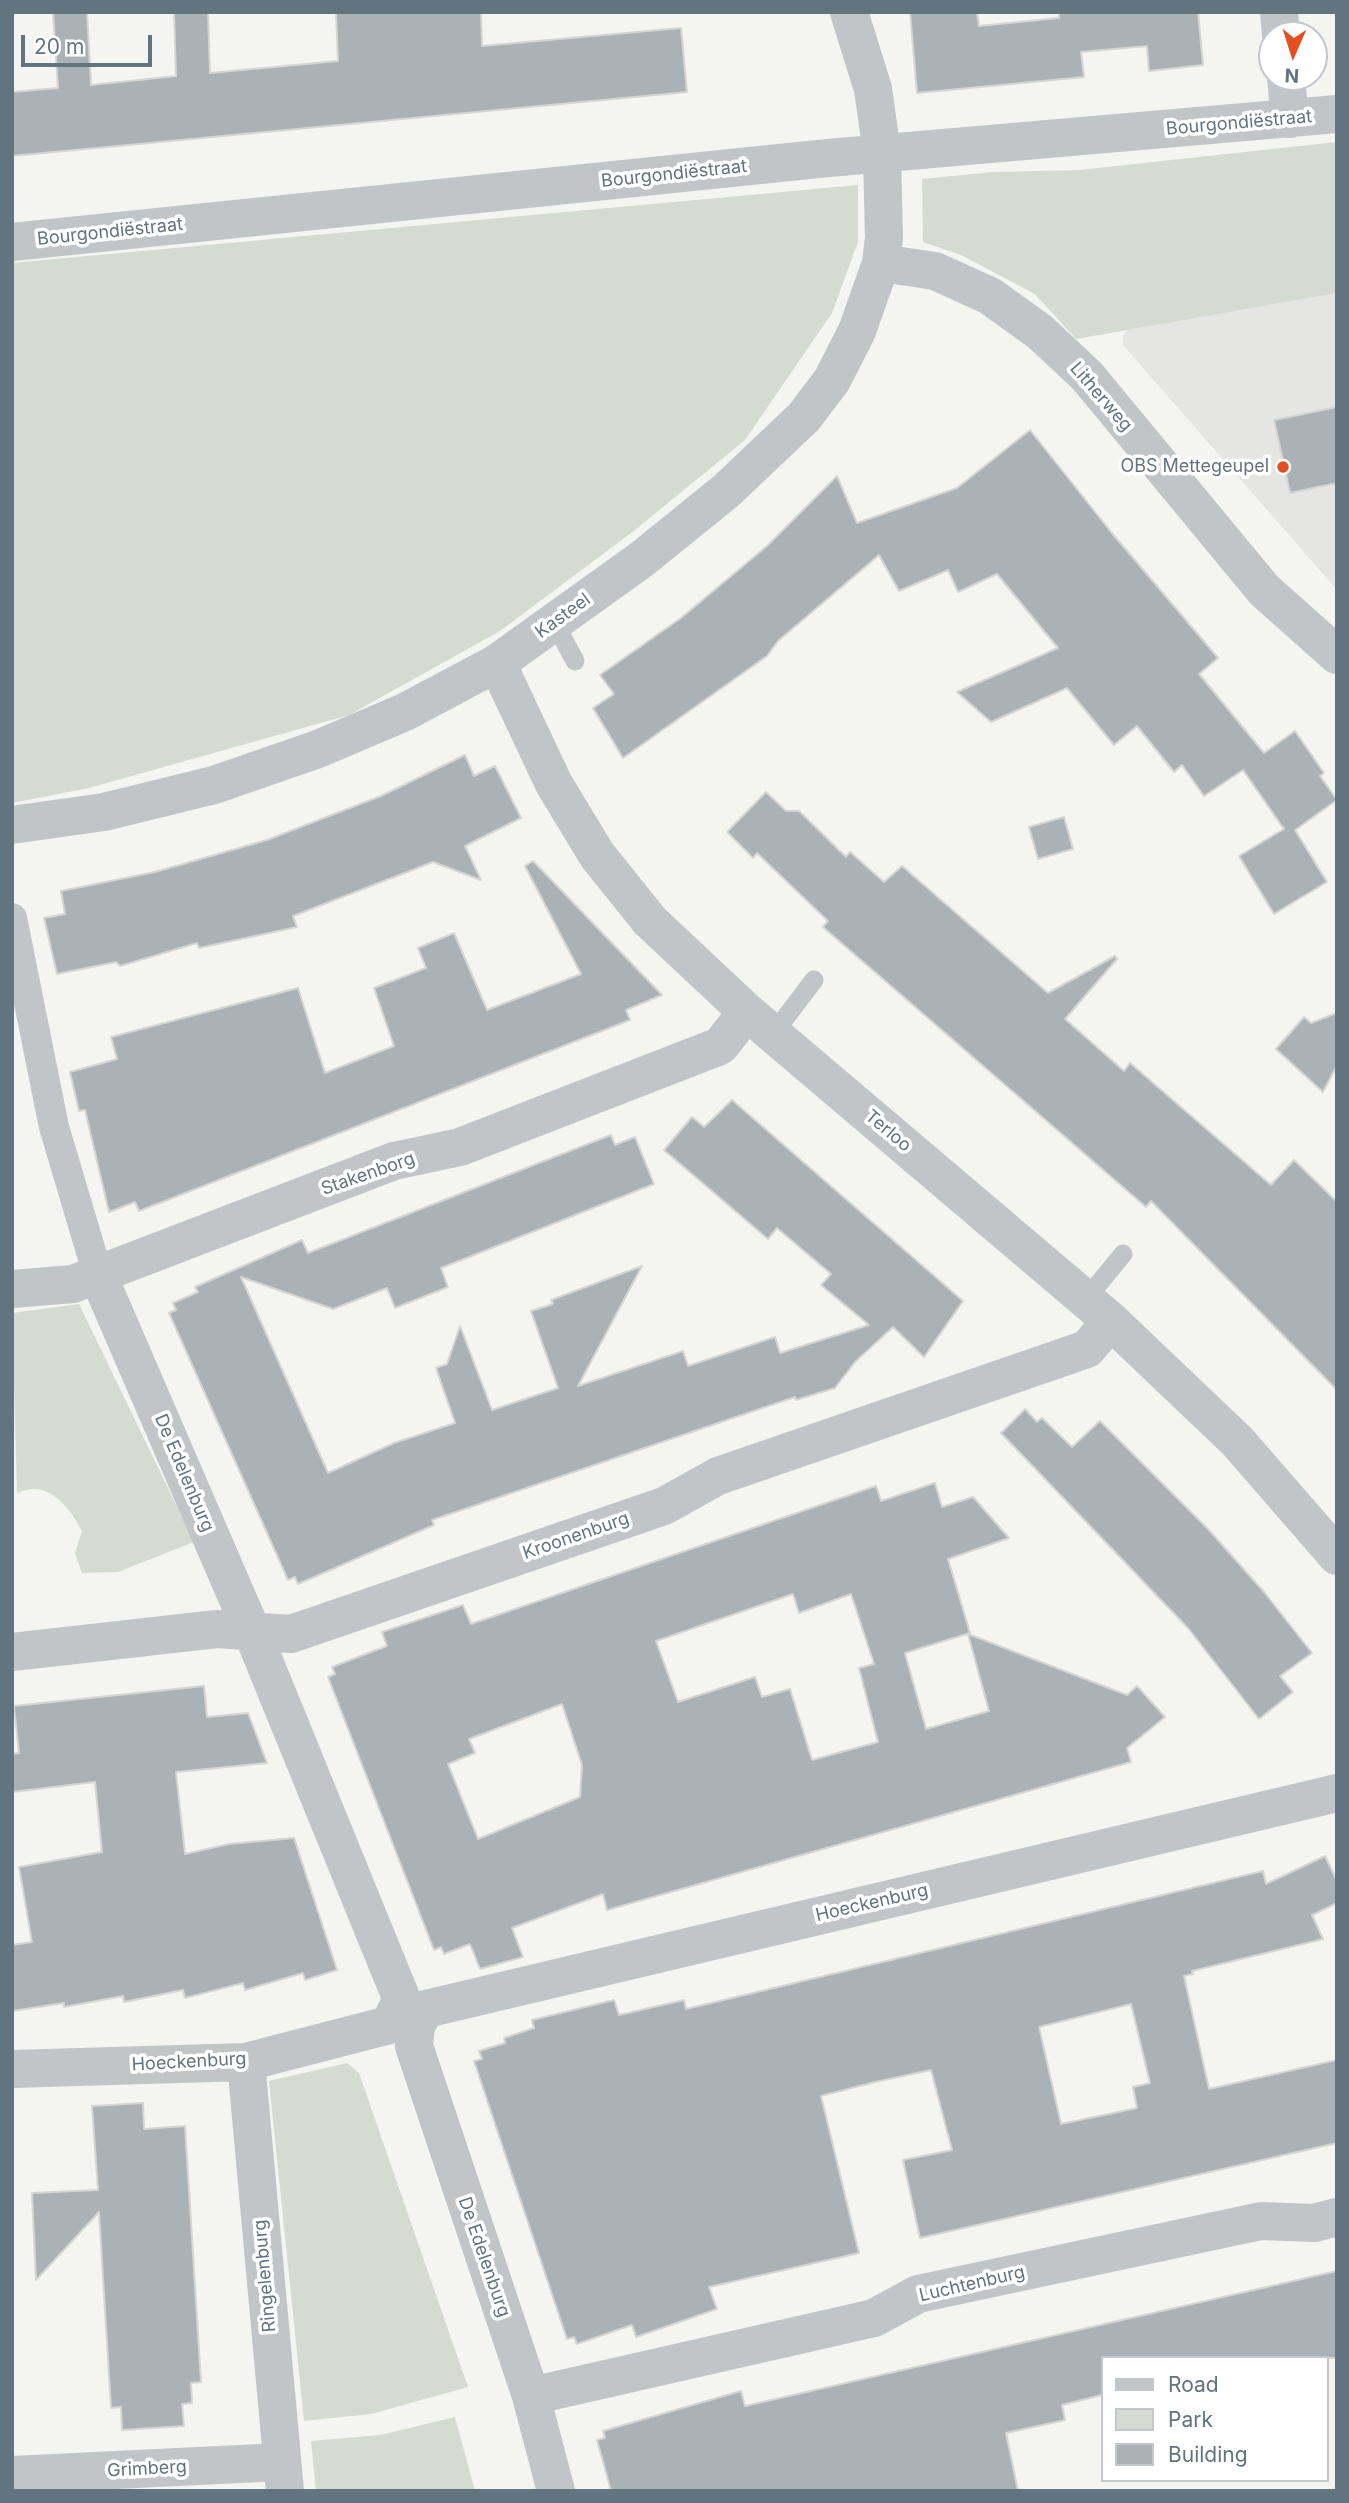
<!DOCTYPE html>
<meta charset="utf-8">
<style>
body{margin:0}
#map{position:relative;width:1349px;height:2503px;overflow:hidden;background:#f4f4f0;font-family:Inter,sans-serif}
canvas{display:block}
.frame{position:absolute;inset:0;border:14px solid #637481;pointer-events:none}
.legend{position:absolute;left:1101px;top:2356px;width:228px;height:126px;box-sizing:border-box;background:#fff;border:2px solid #c1c7cd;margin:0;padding:9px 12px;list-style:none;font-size:21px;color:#637481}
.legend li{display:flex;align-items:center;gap:14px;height:35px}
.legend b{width:35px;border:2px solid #c1c7cd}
.north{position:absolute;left:1258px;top:21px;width:70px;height:70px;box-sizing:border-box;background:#fff;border:2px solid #c1c7cd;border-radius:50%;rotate:183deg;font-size:19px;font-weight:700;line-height:28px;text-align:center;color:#637481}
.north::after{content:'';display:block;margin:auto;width:24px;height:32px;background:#e44e20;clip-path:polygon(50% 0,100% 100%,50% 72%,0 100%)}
.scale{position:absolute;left:21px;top:35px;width:131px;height:32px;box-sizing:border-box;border:4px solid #637481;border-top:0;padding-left:9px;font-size:21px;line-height:24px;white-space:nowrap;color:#637481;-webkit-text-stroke:5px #fff;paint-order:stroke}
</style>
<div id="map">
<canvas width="1349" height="2503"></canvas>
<div class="frame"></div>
<ul class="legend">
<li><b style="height:9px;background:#c1c5c8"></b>Road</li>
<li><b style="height:19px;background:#d5dbd1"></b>Park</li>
<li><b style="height:19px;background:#aab2b6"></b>Building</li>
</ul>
<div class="north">N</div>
<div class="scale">20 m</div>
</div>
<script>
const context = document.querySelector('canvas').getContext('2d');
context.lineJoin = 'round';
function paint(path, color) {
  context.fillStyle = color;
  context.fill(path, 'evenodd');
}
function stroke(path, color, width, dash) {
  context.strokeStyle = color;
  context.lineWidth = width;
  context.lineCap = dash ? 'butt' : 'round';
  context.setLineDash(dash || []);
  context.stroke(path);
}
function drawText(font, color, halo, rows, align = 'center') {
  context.font = font + ' Inter,sans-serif';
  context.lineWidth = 7;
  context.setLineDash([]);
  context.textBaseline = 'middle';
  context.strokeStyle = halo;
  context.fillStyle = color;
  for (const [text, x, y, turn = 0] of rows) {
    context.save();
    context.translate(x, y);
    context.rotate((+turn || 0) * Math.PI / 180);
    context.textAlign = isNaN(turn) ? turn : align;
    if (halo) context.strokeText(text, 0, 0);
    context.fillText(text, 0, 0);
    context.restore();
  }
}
paint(new Path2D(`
 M1337,293v297l-214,-245v-9l5,-7z`), '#e5e6e4');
paint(new Path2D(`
 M1337,142v151l-261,46 -41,-45 -74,-39 -38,-13 -1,-63 71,-7 86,-2z
 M858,185v57l-26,71 -87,127 -110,90 -135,101 -151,84 -260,73 -77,15v-540z
 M79,1304l115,238 -76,30 -36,1 -7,-20 7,-22c-13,-24 -34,-53 -65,-38l-5,-180z
 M347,2063l12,10 109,314 -97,27 -67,7 -35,-340z
 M455,2417l20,74h-159l-5,-50 69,-6z`), '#d5dbd1');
const building = new Path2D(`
 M53,12h34l4,73 85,-9 -2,-64h34l2,61 128,-12 -2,-49h145l1,34 199,-18 6,64 -675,64v-64l46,-4z
 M910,12h67l2,14 80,-8v-6h139l5,53 -54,6 -2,-25 -66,6 3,25 -167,16z
 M1337,407v76l-47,10 -16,-73z
 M1030,430l81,102 107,126 -19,16 65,79 31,-22 29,42 -4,3 17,24 -42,30 32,52 -53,32 -35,-58 45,-27 -41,-59 -39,26 -22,-31 -8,7 -37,-46 -23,19 -47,-57 -76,34 -34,-30 101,-44 -61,-74 -39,18 -10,-22 -49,21 -20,-36 -101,86 -11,15 -144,102 -30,-50 21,-14 -14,-19 81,-57 86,-72 70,-70 20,47 100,-35z
 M465,755l9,21 21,-10 26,52 -56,28 16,34 -48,-18 -140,54 4,11 -98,21 -2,-5 -77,23 -4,-4 -59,12 -13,-56 21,-4 -4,-23 94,-19 112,-32 114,-44z
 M766,792l20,19h13l47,46 4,-5 34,30 18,-16 146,127 67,-37 2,3 -52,60 59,52 6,-8 141,122 23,-25 43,42v188l-186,-189 -5,6 -323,-280 5,-6 -71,-68 -4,5 -26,-26z
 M1064,817l9,32 -35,10 -9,-32z
 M533,861l129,134 -36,15 4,10 -491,191 -4,-9 -26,10 -24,-102 -6,1 -9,-39 47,-13 -6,-22 187,-49 27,85 69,-27 -20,-58 52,-20 -8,-20 36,-15 33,77 94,-36 -56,-108z
 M1337,1013v52l-14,27 -47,-43 28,-32 7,6z
 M732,1100l231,201 -39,56 -31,-30 -38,35 -20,26 -39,12 -1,-3 -363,123 2,5 -136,59 -3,-7 -7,3 -119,-267 7,-3 -3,-7 25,-11 -3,-5 107,-47 6,13 303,-118 4,10 20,-8 19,47 -213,84 7,19 -53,21 -8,-20 -54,21 -92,-32 87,196 66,-30 61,-20 -19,-55 11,-4 13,-38 32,84 66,-22 -27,-77 22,-7 -2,-4 91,-34 -64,120 105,-35 5,15 87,-29 5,16 89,-28 -48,-40 10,-11 -54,-46 -9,11 -104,-89 28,-33 12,10z
 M1025,1409l12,13 5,-4 30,29 28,-26 108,108 56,63 48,61 -32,23 13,16 -34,27 -71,-91 -187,-195z
 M935,1483l7,24 31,-10 36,41 -61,21 22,74 -65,20 21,76 63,-18 -21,-77 159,61 10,-9 28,31 -38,31 4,14 -524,148 -4,-16 -91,34 11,29 -43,12 -10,-25 -26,10 -3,-7 -7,3 -106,-273 7,-3 -3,-7 55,-21 -5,-14 81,-27 8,19 405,-138 5,15zM793,1594l6,19 52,-19 23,70 -15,4 19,74 -66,18 -22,-71 -28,8 -7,-20 -77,25 -22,-61zM562,1704l20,61 -2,32 -102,42 -30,-75 27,-11 -6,-14z
 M204,1686l3,31 41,-4 19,50 -91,9 9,82 44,-10 65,-6 43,132 -32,10 -2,-7 -58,17 -2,-7 -58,15 -2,-8 -59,12 -1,-6 -59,11v-4l-52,8v-66l20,-3 -13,-75 83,-15 -7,-70 -83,10v-38l7,-1 -5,-47z
 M1325,1856l12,25v22l-25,12 11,24 -131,32 1,3 -9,2 25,113 128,-29v83l-417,95 -17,-78 49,-10 -21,-80 -56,12 -54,14 38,157 -150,34 8,22 -81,28 -4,-12 -55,19 -3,-7 -7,2 -93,-278 8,-2 -3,-8 26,-8 -1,-5 30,-10 -2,-8 82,-20 5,15 65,-15 2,9 577,-138 3,13zM1131,2004l19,79 -17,4 4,21 -76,16 -22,-97z
 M143,2103l1,26 41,-3 16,256 -10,1 1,20 -10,1 2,22 -62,4 -1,-23 -10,1 -12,-196 -63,68 -4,-87 66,-3 -6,-84z
 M1337,2271v87h-235v37l-40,10 3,15 -59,13 12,58h-407l-14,-51 8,-2 -2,-7 138,-40 4,15z`);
paint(building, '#aab2b6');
stroke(building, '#d5d5d3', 2);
stroke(new Path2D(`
 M554,622l21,39
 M773,1034l41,-54
 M1087,1298l36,-44`), '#c1c5c8', 19);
stroke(new Path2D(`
 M12,918l42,209 44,148`), '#c1c5c8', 30);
stroke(new Path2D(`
 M1279,12l2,23
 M1286,77l4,42
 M12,242l816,-84 509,-44
 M881,263l54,8 55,25 50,36 47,44 177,214 73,65
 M497,663l57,121 43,71 53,66 97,91 364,309 127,121 99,114
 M12,825l92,-13 110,-27 104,-36 87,-37 92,-49 145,-104 84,-68 78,-74 28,-37 25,-49 24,-68 3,-25 -2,-85 -9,-64 -24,-77
 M12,1289l61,-5 321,-123 66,-14 260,-101 27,-34
 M12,1652l205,-23 74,5 373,-128 54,-30 369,-127 24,-28
 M246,2062l39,429
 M12,2069l234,-7 143,-37 11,-22v-8l-147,-361 -155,-359
 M531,2396l343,-78 44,-24 343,-73 53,2 23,-6
 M12,2475l270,-13
 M556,2491l-25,-95 -117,-350 2,-21 10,-16 911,-216`), '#c1c5c8', 38);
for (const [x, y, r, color] of [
 [1283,467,7,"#e44e20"]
]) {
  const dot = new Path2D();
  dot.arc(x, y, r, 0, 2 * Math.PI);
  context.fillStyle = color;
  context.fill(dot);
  stroke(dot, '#fff', 2.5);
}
drawText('18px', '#637481', '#fff', [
 ["Bourgondiëstraat",1239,123,-5],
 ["Bourgondiëstraat",674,174,-6],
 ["Bourgondiëstraat",110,232,-6],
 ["Litherweg",1101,397,49],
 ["Kasteel",563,616,-36],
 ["Terloo",888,1131,40],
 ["Stakenborg",368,1174,-19],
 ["De Edelenburg",184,1473,67],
 ["Kroonenburg",576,1536,-19],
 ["Hoeckenburg",872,1903,-13],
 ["Hoeckenburg",189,2062,-3],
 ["De Edelenburg",484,2257,71],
 ["Ringelenburg",265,2276,-95],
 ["Luchtenburg",972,2284,-13],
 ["Grimberg",147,2469,-3]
]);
drawText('18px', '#637481', '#fff', [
 ["OBS Mettegeupel",1269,467]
], 'right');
</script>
